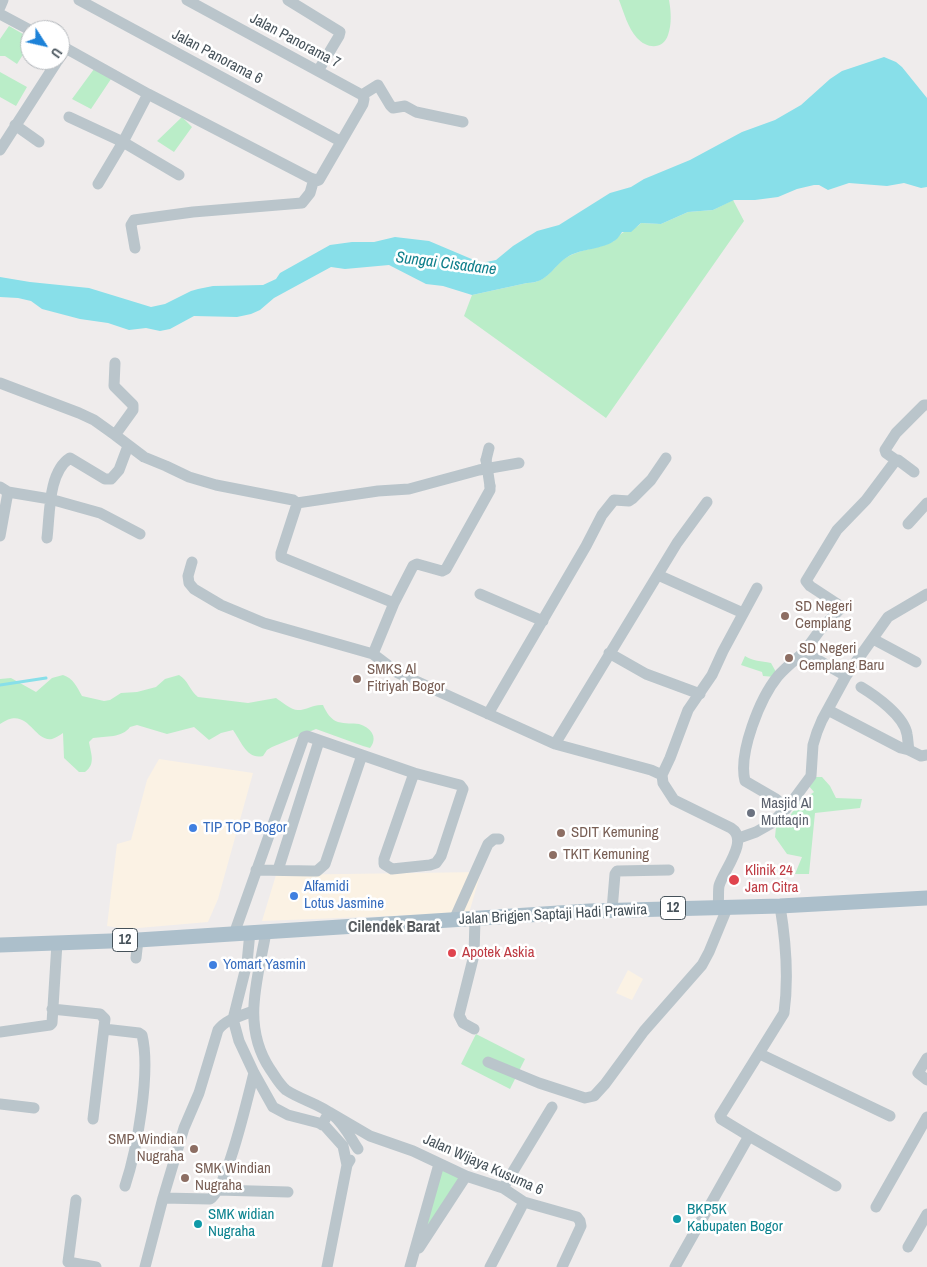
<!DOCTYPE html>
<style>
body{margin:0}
#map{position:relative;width:927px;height:1267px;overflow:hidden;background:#efecec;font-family:"Archivo Narrow",sans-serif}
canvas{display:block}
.north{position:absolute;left:20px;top:20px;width:50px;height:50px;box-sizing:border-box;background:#fff;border:1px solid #b5b9bd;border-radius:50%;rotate:125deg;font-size:14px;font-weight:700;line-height:20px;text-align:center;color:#455159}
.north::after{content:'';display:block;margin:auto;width:18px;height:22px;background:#1d82d8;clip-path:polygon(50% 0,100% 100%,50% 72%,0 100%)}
</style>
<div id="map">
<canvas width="927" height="1267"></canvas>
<div class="north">U</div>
</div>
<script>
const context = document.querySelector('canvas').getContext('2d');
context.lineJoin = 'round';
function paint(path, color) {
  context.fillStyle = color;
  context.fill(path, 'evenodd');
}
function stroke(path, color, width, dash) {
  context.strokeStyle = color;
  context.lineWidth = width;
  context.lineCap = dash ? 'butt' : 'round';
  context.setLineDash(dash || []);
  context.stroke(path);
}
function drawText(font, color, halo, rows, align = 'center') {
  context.font = font + ' "Archivo Narrow",sans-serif';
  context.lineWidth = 5;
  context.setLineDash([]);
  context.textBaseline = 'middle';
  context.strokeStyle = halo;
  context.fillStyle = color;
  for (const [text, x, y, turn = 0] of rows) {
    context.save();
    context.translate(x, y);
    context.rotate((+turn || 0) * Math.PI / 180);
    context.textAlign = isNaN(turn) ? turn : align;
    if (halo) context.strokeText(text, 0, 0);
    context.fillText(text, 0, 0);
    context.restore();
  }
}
paint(new Path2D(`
 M159,759l94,14 -35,126 -10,23 -81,7 -20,-3 10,-82 14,-4 16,-60z
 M481,872l-12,41 -207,8 14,-46z
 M628,970l15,9 -11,21 -16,-7z`), '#fbf2e4');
paint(new Path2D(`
 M619,0h50c2,11 3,24 -1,35 -5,15 -21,14 -31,3 -9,-10 -13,-25 -18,-38z
 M9,26l21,12v9h-2l-11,17 -12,-8h-5v-17z
 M94,69l17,10 -20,30 -19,-10z
 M0,72l27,15 -11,19 -16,-9z
 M182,117l10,10 -18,25 -17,-11z
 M733,200l11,21 -138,197 -142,-102 8,-21 55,-12c23,0 26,-20 44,-28 13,-6 28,-7 41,-13 5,-2 7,-8 12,-10 6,-4 12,-3 17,-9l20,1 27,-12 25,-2z
 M745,656c8,5 16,5 26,7l5,9 -1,5 -12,-1 -1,-4 -21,-7z
 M63,675c10,3 14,12 19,21l22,5 6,-1 11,-7 16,-1 19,-5 9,-8 14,-4c9,5 11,16 19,22l50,6 28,-5c6,4 15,12 22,12 9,0 16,-6 25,-5 3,7 8,15 15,17 7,2 14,1 21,2 11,3 20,13 11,24l-7,-2 -47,-17 -44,18 -5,3 -4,6c-16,4 -22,-15 -30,-26l-12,3 -12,7 -15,-13 -27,7 -30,-9 -7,2c-8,11 -24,9 -37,11l-4,4c2,12 7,22 -4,30h-6l-15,-14 -1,-25c-3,2 -8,5 -11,6 -19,3 -24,-35 -52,-15v-45l11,-1 25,14 16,-14z
 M814,777h8l8,9 6,12 26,1 -2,9 -45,5 -6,61h-14l7,-17 -15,-3 -12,-17 1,-10 9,-5 16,-21 13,-9 -6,-7z
 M476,1034l49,25 -15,30 -49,-25z
 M439,1164l27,12 -54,82z`), '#baedc8');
paint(new Path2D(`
 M884,57l12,5 6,5 25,31v89l-6,1 -17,-5 -17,3 -38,-3 -21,7 -9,-5h-5l-17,4 -19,8 -23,3h-21l-21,10 -25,2 -27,12 -20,-1 -10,9h-9c-2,3 -5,8 -8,9 -11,8 -33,8 -45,15 -17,10 -20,27 -42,27l-55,12 -29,-9 -17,-2 -37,-19 -44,4 -14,-2 -57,31 -14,12 -9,4 -14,3 -43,-1 -24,13 -10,2 -14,-3 -17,2 -21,-7 -28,-4 -38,-10 -11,-8 -13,-3 -18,-1v-20l30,5 59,6 62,19 14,-3 26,-13 7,-2 15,-3 50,-1 13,-6 4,-6 50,-28 22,-3h22l21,-5 34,4 52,22 15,-3 17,-14 24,-15 22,-6 51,-32 21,-6 13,-8 46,-19 52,-28 33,-12 26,-15 29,-26 12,-8z`), '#88dfe9');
stroke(new Path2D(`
 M0,685l46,-7`), '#88dfe9', 3);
stroke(new Path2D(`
 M79,0l261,141
 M187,0l175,95
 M288,0l52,32 -1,4 -21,35
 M0,7l3,-7
 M0,14l30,16
 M60,45l88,49 168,87 3,-1 44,-76 1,-5 -2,-4
 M362,95l16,-10 12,20 3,3 12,-2 11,6 47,10
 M69,117l54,25 56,33
 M15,125l24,17
 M0,150l58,-90
 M98,184l25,-42 25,-48
 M135,248l-4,-23 3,-5 59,-8 109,-9 8,-10 4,-14
 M115,363l-1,23 19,19v5l-18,25
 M0,383l79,30 15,7 21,15 29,22 22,9 23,11 27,8 77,15 4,3 -1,4 -15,46v4l113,46
 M486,460l3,-12
 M896,460l-10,-7 -1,-3 11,-17 28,-28h3
 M0,487l8,5 42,7 50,14 40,21
 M297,503l81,-12 31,-2 70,-19 40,-7
 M908,524l19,-21
 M0,536l8,-44
 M47,538c3,-24 1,-66 23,-80l35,21h6l8,-9 9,-24
 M192,562l-4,14 1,7 5,6 27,16 43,18 109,31 25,19 157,71 96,26 11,5
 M658,575l85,38
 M480,594l63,27
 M873,639l43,23
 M609,653l37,21 54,20
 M373,654l21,-51 19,-37 4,-2 25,7 4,-2 44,-79v-4
 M846,676l-42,-24 16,-22 22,-23 -32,-21 -4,-5 31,-51 29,-30 30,-40h2l16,12
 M861,687c15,9 43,29 46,47 1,5 1,11 2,16l12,6 6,-1
 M828,710l73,38 8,2
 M488,714l98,-168 16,-31 12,-15 15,1 3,-2 19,-19 15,-22
 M555,744l122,-201 30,-41
 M786,809l-10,-10 -31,-18c-7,-28 15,-83 33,-105 8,-9 17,-16 26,-24
 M739,838l17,-6 16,-9 19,-20 20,-27 2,-31 4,-13 5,-12 24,-44 42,-59 39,-23
 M256,870l56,1h5l8,-7 37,-109
 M278,870l41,-129
 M718,907c1,-7 0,-15 1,-21 4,-15 31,-46 12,-58l-57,-28 -11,-17 -1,-8 8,-17 18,-48 24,-35 11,-24 34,-63
 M612,910l3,-36 2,-3 52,-1
 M454,920l34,-76 6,-5h5
 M250,932l-3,31 -14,56 6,22 15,32 19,34 15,8 31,8 6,3 18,20 4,19
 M266,932c-8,47 -25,93 4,137 5,7 9,15 16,21 15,10 34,14 47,25 11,9 17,22 25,34
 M234,934l70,-197 3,-1 107,37 46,12 3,4 -22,67 -5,7 -6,2 -38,4 -8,-5v-5l30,-86
 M136,958l2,-18
 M52,1009l48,5 5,5 -12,100
 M104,1029l35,4 3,2c9,37 -5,115 -17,151
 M474,1029l-11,-6 -4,-8 15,-60 1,-36
 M0,1032l50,-7 2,-2 5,-80
 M760,1054l130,62
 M927,1058l-9,15 9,7
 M488,1062l51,21 46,15 9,-2 11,-12 39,-53 58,-66 7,-13 19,-46
 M0,1104l34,4
 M322,1125l7,-13 41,24 43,15 53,25 37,12 21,14 53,15 3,4 1,5 -19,41
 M749,1136l87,50
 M503,1188l49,-81
 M218,1190l70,2
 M163,1198l47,1c17,-10 38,-103 44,-126
 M76,1200l-8,62 28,5
 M876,1207l51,-90
 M908,1247l19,-33
 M419,1248l47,-72
 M145,1267l18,-69 21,-70 15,-35 19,-63c8,-11 23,-14 35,-19
 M327,1267l20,-102 3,-5
 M410,1267l29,-103
 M490,1267l34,-65
 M675,1267l74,-131 -28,-17 -1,-3 64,-103c5,-36 2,-71 -4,-107`), '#bac5cb', 11);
stroke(new Path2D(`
 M0,945l138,-5 452,-29 190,-5 147,-8`), '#acbfcb', 15);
stroke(new Path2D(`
 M486,460l4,26`), '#bac5cb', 11);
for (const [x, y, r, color] of [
 [785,616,5,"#8d6e63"],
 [789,658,5,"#8d6e63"],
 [357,679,5,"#8d6e63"],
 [751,813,5,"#6b7280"],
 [193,828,5,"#3f7fe0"],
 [561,833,5,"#8d6e63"],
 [553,855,5,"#8d6e63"],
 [734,880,6,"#e0444e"],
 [294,896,5,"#3f7fe0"],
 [452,953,5,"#e0444e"],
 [213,965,5,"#3f7fe0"],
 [194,1149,5,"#8d6e63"],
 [185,1178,5,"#8d6e63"],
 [677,1219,5,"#0f9aa8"],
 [198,1224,5,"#0f9aa8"]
]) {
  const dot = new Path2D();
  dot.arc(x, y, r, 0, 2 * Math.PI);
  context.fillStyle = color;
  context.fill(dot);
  stroke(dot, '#fff', 2);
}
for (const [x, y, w] of [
 [673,908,25],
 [125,940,25]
]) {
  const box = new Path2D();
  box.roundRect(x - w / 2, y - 11.5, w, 23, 4);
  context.fillStyle = '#fff';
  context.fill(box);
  stroke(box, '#455159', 1);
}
drawText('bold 14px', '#455159', null, [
 ["12",673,908],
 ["12",125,940]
]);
drawText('15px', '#455159', '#fff', [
 ["Jalan Panorama 7",295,41,28],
 ["Jalan Panorama 6",217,57,28],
 ["Jalan Brigjen Saptaji Hadi Prawira",553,915,-3],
 ["Jalan Wijaya Kusuma 6",483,1165,24]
]);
drawText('15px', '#785e54', '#fff', [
 ["SD Negeri",795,607],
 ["Cemplang",795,624],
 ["SD Negeri",799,649],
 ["Cemplang Baru",799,666],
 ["SMKS Al",367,670],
 ["Fitriyah Bogor",367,687],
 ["SDIT Kemuning",571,833],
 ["TKIT Kemuning",563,855],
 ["SMP Windian",184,1140,"right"],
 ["Nugraha",184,1157,"right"],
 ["SMK Windian",195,1169],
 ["Nugraha",195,1186]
], 'left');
drawText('15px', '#5b616d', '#fff', [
 ["Masjid Al",761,804],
 ["Muttaqin",761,821]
], 'left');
drawText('15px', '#366cbe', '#fff', [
 ["TIP TOP Bogor",203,828],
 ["Alfamidi",304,887],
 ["Lotus Jasmine",304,904],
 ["Yomart Yasmin",223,965]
], 'left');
drawText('15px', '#be3a42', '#fff', [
 ["Klinik 24",745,871],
 ["Jam Citra",745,888],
 ["Apotek Askia",462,953]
], 'left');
drawText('15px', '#0d838f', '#fff', [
 ["BKP5K",687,1210],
 ["Kabupaten Bogor",687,1227],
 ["SMK widian",208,1215],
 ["Nugraha",208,1232]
], 'left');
drawText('italic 16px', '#0f7f8b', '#fff', [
 ["Sungai Cisadane",446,264,7]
]);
drawText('bold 16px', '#595d61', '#fff', [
 ["Cilendek Barat",394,928]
]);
</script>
